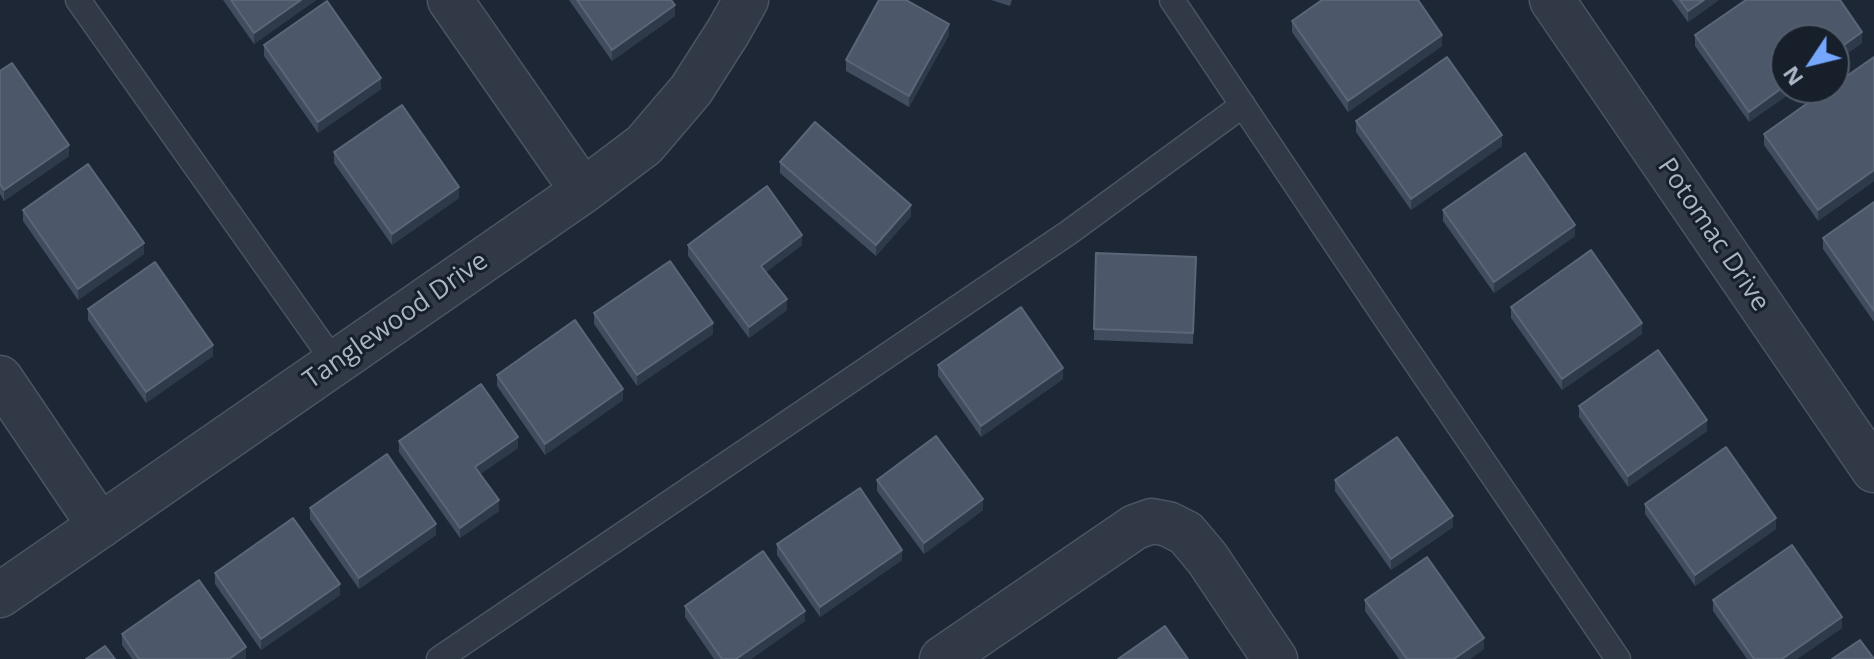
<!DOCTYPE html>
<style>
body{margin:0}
#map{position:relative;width:1874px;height:659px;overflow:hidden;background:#1d2736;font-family:"Open Sans",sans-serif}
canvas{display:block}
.north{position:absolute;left:1770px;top:24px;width:80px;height:80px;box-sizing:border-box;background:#171f2b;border:2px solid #525b68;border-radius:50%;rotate:235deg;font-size:22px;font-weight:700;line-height:32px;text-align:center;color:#aab4c4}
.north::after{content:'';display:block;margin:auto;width:28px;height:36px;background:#75a7ff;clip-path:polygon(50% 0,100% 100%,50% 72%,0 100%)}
</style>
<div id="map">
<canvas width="1874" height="659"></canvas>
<div class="north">N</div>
</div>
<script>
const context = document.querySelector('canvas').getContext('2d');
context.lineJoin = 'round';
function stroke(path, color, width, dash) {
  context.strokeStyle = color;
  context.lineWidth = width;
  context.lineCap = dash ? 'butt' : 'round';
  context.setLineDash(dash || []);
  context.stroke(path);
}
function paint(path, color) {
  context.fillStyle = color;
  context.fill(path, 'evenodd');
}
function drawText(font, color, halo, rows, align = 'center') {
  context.font = font + ' "Open Sans",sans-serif';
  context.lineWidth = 6;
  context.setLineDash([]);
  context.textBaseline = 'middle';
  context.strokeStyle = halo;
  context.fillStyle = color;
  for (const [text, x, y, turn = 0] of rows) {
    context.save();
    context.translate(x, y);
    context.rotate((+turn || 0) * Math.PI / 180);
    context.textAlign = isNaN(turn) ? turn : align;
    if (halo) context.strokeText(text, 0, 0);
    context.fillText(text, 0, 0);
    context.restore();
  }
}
const lane = new Path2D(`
 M78,0l257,363
 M1172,0l219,326 227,333
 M439,659l629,-426 175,-128`);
const street = new Path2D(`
 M450,0l133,191
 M1552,0l322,470
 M0,378l100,148
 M0,595l583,-404 61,-46 47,-55 37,-58 18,-32
 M942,659l193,-132 17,-6 16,3 18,9 21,25 68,101`);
stroke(lane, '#4b5462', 27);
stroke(street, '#4b5462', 47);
stroke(lane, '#313947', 24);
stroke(street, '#313947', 44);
paint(new Path2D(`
 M223,0h93l-62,44z
 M569,0h102l4,16 -63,45z
 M991,0h21l-2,6z
 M1672,0h47l-31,22z
 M1292,21l150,25 -94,66 -56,-80z
 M949,35l-40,72 -63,-36v-11z
 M1695,35l167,8 -113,79 -54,-76z
 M264,45l117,44 -63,44 -54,-77z
 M1874,57v124l-56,40 -54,-76v-11z
 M0,71l69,85 -65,45 -4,-7z
 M1356,121l146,25 -91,64 -55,-78z
 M334,152l125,46 -67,47 -58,-82z
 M780,162l131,54 -35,40 -96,-83z
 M1874,202v120l-51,-73v-11z
 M23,210l121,44 -66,46 -55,-79z
 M1443,210l132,26 -81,57 -51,-72z
 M688,245h114l-36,27 21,38 -38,28 -61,-82z
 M1196,257l-3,87 -99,-4v-11z
 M1511,307l131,27 -80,56 -51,-72z
 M88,309l125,47 -67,47 -58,-83z
 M594,313l119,21 -76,52 -43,-62z
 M938,365l125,14 -82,58 -43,-61z
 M497,375l126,25 -78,55 -48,-69z
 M1579,406l128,25 -79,56 -49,-70z
 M399,441l119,7 -38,26 19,37 -39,27 -61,-86z
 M877,480l106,30 -59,44 -47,-63z
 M1335,480l118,47 -62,43 -56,-79z
 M1645,504l131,25 -81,57 -50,-72z
 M310,508l126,27 -77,54 -49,-70z
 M777,544l125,16 -82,57 -43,-62z
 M215,573l125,22 -79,55 -46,-66z
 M1365,600l119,49 -14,10h-71l-34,-48z
 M1713,600l129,28 -45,31h-50l-34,-48z
 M685,606l120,15 -54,38h-37l-29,-42z
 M122,634l124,24 -1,1h-113l-10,-14z`), '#414d5f');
paint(new Path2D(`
 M301,0h15l-62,44v-11z
 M1704,0h15l-31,22v-11z
 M675,5v11l-63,45v-11z
 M949,24v11l-40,72v-11z
 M1862,32v11l-28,20v-11z
 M1442,35v11l-94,66v-11z
 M381,78v11l-63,44v-11z
 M1786,85v3h12l-49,34v-10z
 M1502,135v11l-91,64v-11z
 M69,145v11l-65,45v-11z
 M1874,170v11l-56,40v-11z
 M459,187v11l-67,47v-11z
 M911,205v11l-35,40v-11z
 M1575,225v11l-81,57v-11z
 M802,235v10l-41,31v-10z
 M144,243v11l-66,46v-11z
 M787,299v11l-38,28v-11z
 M713,323v11l-76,52v-11z
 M1642,323v11l-80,56v-11z
 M213,345v11l-67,47v-11z
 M1063,368v11l-82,58v-11z
 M623,389v11l-78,55v-11z
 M1707,420v11l-79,56v-11z
 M518,437v11l-43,30v-11z
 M983,499v11l-59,44v-11z
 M499,500v11l-39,27v-10z
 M1453,516v11l-62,43v-11z
 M1776,518v11l-81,57v-11z
 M436,524v11l-77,54v-11z
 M902,550v10l-82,57v-10z
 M340,584v11l-79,55v-11z
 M805,611v10l-54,38h-15z
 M1842,617v11l-45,31h-15z
 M1484,638v11l-14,10h-16z
 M246,647v11l-1,1h-16z`), '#2e394a');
const building = new Path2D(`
 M231,0h70l-47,33z
 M577,0h94l4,5 -63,45z
 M879,0h27l43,24 -40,72 -63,-36z
 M1322,0h96l24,35 -94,66 -56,-80z
 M1680,0h24l-16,11z
 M1746,0h94l22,32 -28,20v-12h-48v45l-37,27 -54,-77z
 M327,1l54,77 -63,44 -54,-77z
 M1447,57l55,78 -91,64 -55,-78z
 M1874,57v113l-56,40 -54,-76 65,-46h5v-3z
 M12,63l57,82 -65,45 -4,-6v-113z
 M402,105l57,82 -67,47 -58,-82z
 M815,122l96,83 -35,40 -96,-83z
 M1525,153l50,72 -81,57 -51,-72z
 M88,164l56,79 -66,46 -55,-79z
 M767,186l35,49 -41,31 26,33 -38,28 -61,-82z
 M1874,202v109l-51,-73z
 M1591,250l51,73 -80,56 -51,-72z
 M1096,253l100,4 -3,76 -99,-4z
 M670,261l43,62 -76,52 -43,-62z
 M155,262l58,83 -67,47 -58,-83z
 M1021,307l42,61 -82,58 -43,-61z
 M575,320l48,69 -78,55 -48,-69z
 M1658,350l49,70 -79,56 -49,-70z
 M481,384l37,53 -43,30 24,33 -39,28 -61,-87z
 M936,436l47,63 -59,44 -47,-63z
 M1397,437l56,79 -62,43 -56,-79z
 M1726,447l50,71 -81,57 -50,-71z
 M387,454l49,70 -77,54 -49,-70z
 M860,488l42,62 -82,57 -43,-63z
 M293,518l47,66 -79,55 -46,-66z
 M1792,545l50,72 -60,42h-28l-41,-59z
 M763,551l42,60 -69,48h-14l-37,-53z
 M1427,557l57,81 -30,21h-47l-42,-59z
 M199,580l47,67 -17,12h-90l-17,-25z
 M1165,626l23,33h-70z
 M1860,640l14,19h-42z
 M105,646l10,13h-29z`);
paint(building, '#4c586a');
stroke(building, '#5b6678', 2);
drawText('26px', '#aab4c4', '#171f2b', [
 ["Potomac Drive",1713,235,56],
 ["Tanglewood Drive",396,321,-35]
]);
</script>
